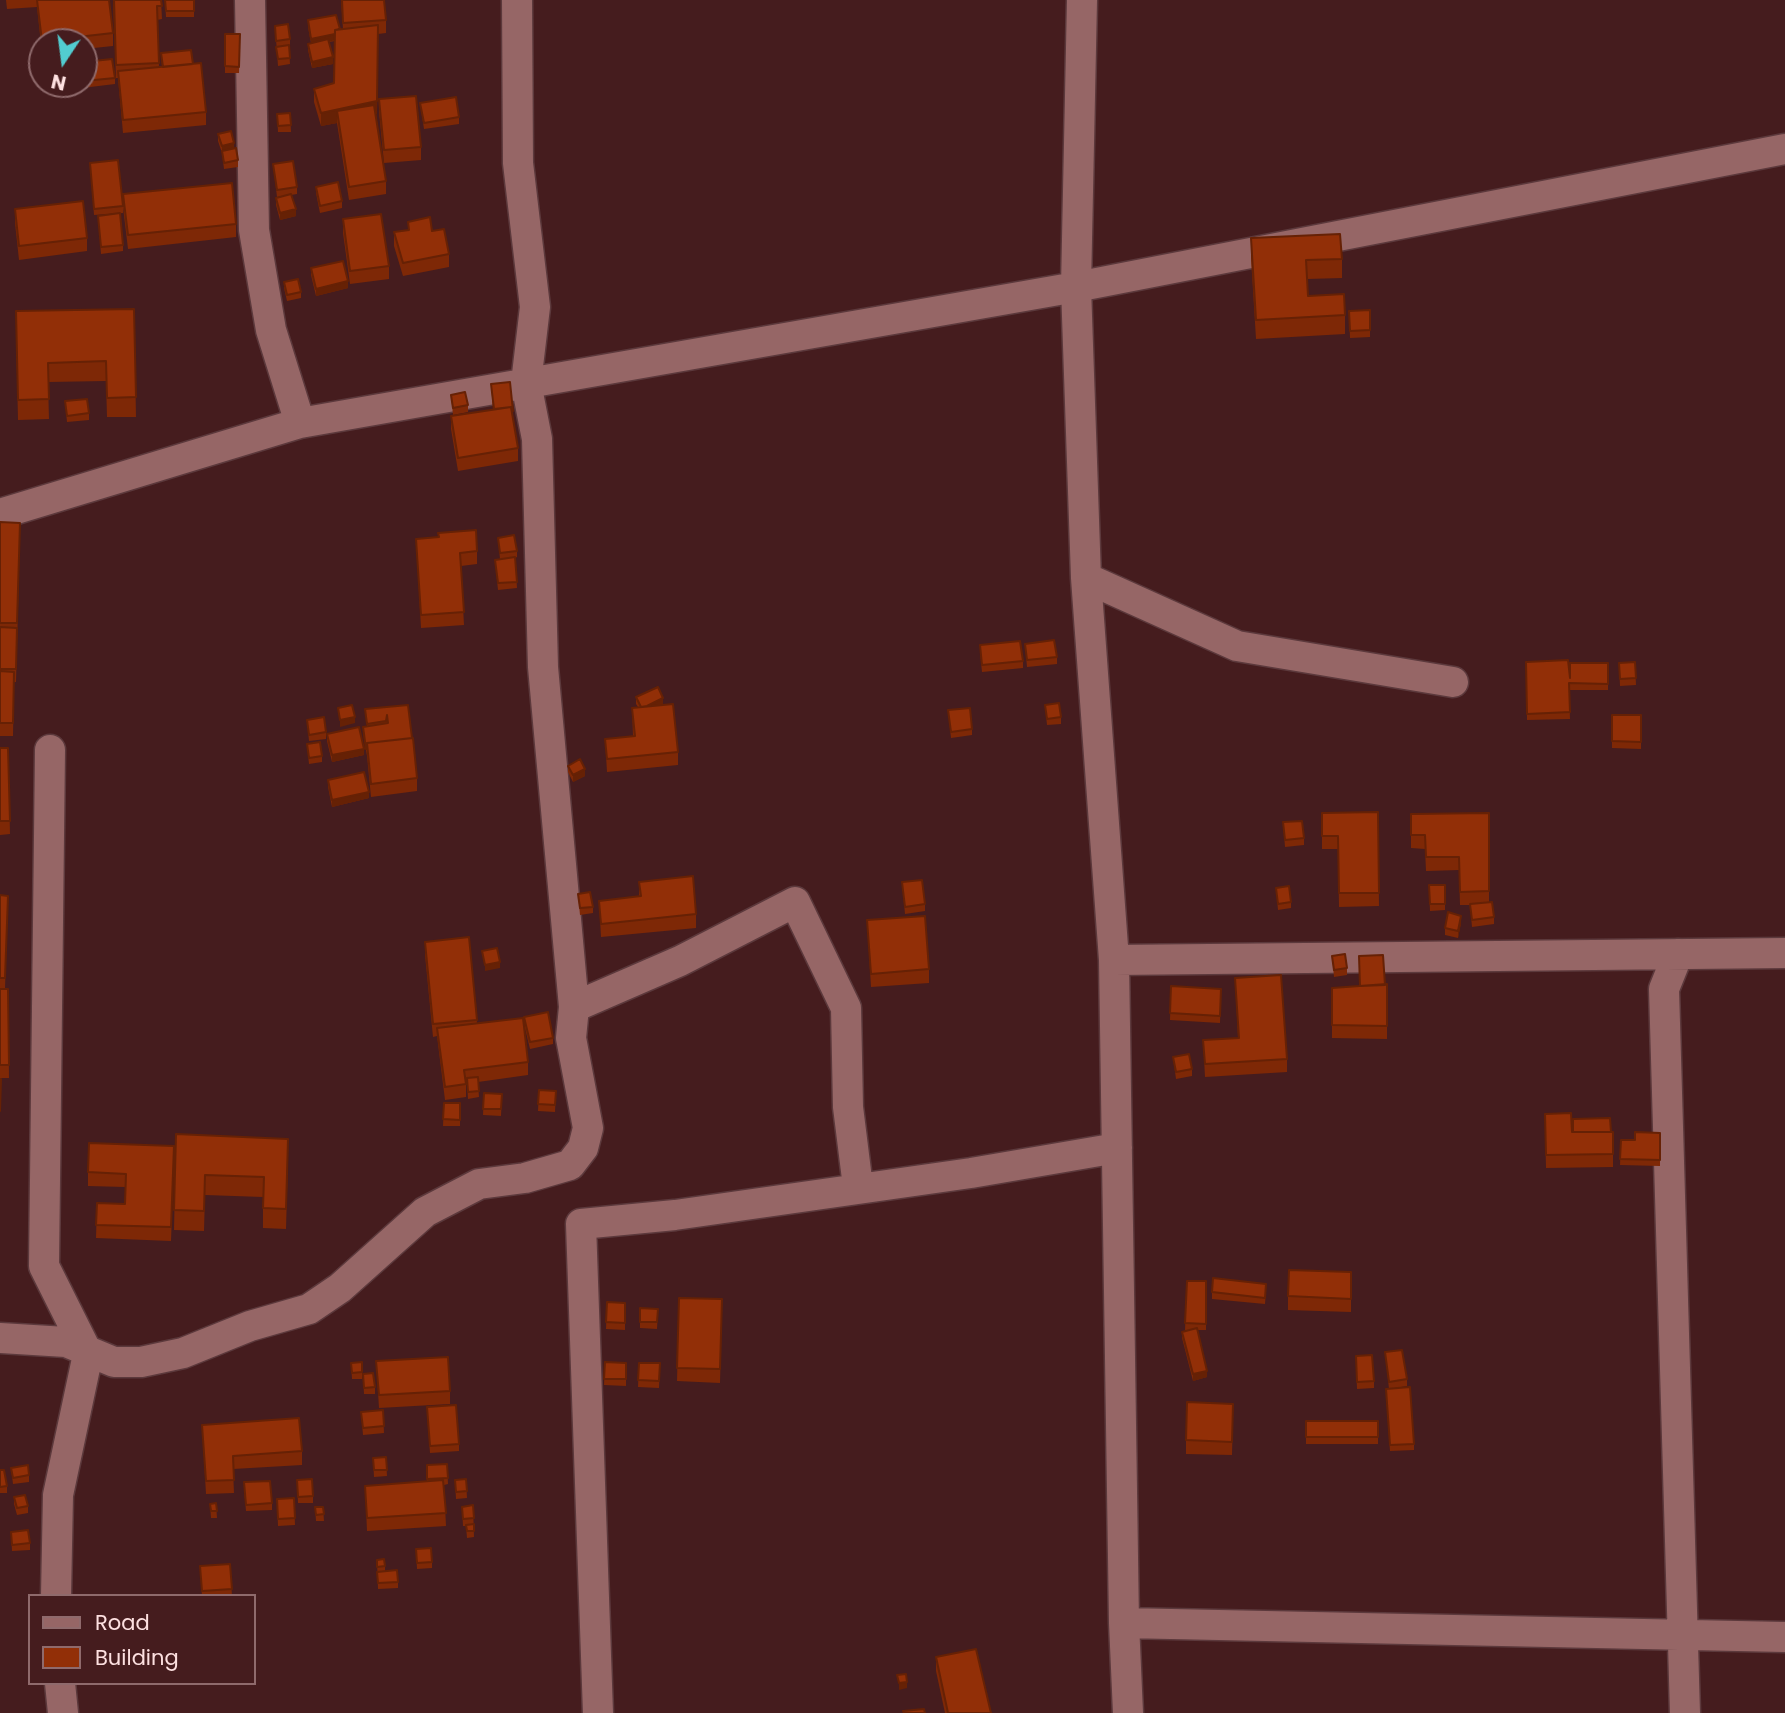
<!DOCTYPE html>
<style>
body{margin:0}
#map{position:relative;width:1785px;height:1713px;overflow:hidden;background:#451c1e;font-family:Poppins,sans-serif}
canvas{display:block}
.legend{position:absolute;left:28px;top:1594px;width:228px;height:91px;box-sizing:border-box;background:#451c1e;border:2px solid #8f6a6c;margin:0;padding:9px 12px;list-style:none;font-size:21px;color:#fde0e0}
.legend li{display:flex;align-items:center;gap:14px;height:35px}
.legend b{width:35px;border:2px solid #8f6a6c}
.north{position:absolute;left:28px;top:28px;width:70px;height:70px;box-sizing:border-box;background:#451c1e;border:2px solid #8f6a6c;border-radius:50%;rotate:193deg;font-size:19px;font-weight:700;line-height:28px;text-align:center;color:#fde0e0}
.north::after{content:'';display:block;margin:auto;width:24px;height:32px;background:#52ccd0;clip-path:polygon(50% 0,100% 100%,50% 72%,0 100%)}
</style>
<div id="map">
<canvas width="1785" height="1713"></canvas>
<ul class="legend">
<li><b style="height:9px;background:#966666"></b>Road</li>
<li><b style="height:19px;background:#922f07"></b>Building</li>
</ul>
<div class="north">N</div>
</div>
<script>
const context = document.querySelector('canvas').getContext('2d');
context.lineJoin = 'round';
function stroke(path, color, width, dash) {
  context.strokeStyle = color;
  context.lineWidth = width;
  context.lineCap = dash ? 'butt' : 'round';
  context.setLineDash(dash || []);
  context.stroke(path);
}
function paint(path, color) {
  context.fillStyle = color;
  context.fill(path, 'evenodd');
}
const street = new Path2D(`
 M250,0l4,230 17,100 29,93
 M517,0l1,163 17,144 -9,76 11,56 6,228 31,340
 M1082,0l-6,287 10,291 28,382 10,663 4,90
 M0,514l300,-91 776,-136 709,-138
 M1086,578l151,68 216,36
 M50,750l-6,516 44,88 -30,141 -2,101
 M1678,954l-14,35 21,724
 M1114,960l671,-7
 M0,1338l66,4 48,20h27l42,-9 67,-27 59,-17 31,-21 85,-76 54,-28 46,-6 45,-13 13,-17 5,-20 -17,-90 3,-31 106,-46 115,-59 51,106 2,99 10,80
 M1124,1623l661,14
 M60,1683l3,30
 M598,1713l-17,-489 94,-9 296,-42 146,-25`);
stroke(street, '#5c393c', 33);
stroke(street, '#966666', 30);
paint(new Path2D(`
 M6,0h103l4,33v13l-29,3v-7h-42v11l-5,-46 -30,2z
 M113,0h48l1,19 -5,1 2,47h3l-1,-14 32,11 13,48v13l-83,8 -5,-55h-2z
 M165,0h29v17h-28z
 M341,0h43l2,20v13l-8,1 -1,80h-1l10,67v13l-37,6 -12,-77 -16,3 -7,-24v-13l20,-6 1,-42 -6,1 4,22 -21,4 -4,-18v-6l3,-1 -3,-16v-7l32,9h3z
 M275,26l15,13v7h-1l1,18 -12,2z
 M225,34h15l-1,39h-14z
 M84,62l31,16v6l-33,4 -1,-4h3z
 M379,99l42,48v13l-37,3 -5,-51z
 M420,103l39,14v7l-35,5z
 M290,113l1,19h-13l-1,-18z
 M218,134l16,14 4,12v7l-14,2 -2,-16 -4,-12z
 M90,163l33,43v7l-29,2z
 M273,164l24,23v7l-6,1 5,21 -16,4 -4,-15v-7l14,-3 -13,2z
 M316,187l26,14v7l-22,5 -4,-20z
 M123,194l113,30v13l-108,12 -5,-42z
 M15,209l72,29v13l-68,9 -4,-37z
 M98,216l25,29v6l-22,3z
 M343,219l46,47v13l-39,5 -7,-51z
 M408,222l24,9 17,23v13l-46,9 -9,-30v-14l14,-2z
 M1251,238l91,21v19l-35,1 1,17 37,19v19l-89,5 -5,-81z
 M311,268l37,20 -32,8 -5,-21z
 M284,282l17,10v6l-14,3 -3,-13z
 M134,309l2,108h-29l-1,-36 -58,1 1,37 -31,1 -2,-89z
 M1349,311l21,19v7l-20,1z
 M491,384l22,27v7l5,30v13l-60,10 -7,-42v-13l42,-6z
 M451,395l17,10v7l-15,3z
 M65,401l24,12v7l-22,2z
 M0,522l20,14 -4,146h-2l-1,54h-13z
 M438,533l39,18v13l-16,2 3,59 -43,3 -5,-89 22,-2z
 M498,538l19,13v6l-2,1 2,30 -19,2 -3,-30 5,-1z
 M1025,644l32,13v7l-30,3z
 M980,652l43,9v7l-41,4z
 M1526,662l44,16 38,-15v27h-39l1,29 -43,1z
 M1635,662l1,23 -16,1 -1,-23z
 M636,697l27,8 15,47v13l-71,7 -2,-33 28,-3 -1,-28 6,-1 -2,-3z
 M408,705l9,73v13l-46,6 -4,-41 -4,-22v-7l4,-1 -2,-17z
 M1045,705l16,12v7l-14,1z
 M948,710l24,19v6l-21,3z
 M1612,715h29v34l-29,-1z
 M307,720l19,12v7l-17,2z
 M327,734l37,21 -32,7 -5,-21z
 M307,744l15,12v6l-13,2z
 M0,748h8l2,86 -10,1z
 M568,766l17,10 -12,6 -5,-10z
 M328,780l41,18 -37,9 -4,-20z
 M1378,812l1,94 -40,1 -1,-58h-16v-36z
 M1489,813v89l5,15v7l-22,3 -2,-22h-10l-1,-35 -33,1 -1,-22 -14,-1v-34z
 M1283,822l21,16v7l-19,2z
 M639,882l57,32v14l-95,9 -2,-36 40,-5z
 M902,882l23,22v7l-20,3z
 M1429,885h16v25l-15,1z
 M1276,888l15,14v6l-13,2z
 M578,894l15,13v6l-13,2z
 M0,895l8,1 -3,93h3l1,89h-9z
 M867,920l62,49v14l-58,4z
 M1461,923l-3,15 -13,-3v-7z
 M469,937l8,86 51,39v13l-50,7 1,15 -11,2 -1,-16h-1v14l-21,3 -8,-64 -4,1 -8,-82v-13z
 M1332,956l15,12v7l-13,2z
 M1235,978l52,81v13l-82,5 -2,-37 35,-2z
 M1387,984v55l-55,-1v-50z
 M1171,986l50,3 -1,34 -50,-3z
 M524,1017l29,21v6l-23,5 -6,-25z
 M1173,1057l19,12v7l-16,3z
 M539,1090l17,1 -1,21 -17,-1z
 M484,1093l18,1 -1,22 -18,-1z
 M444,1103h16v23h-17z
 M1545,1127l27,5h41v35l-67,1z
 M1660,1133v33l-40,-1 1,-25h14z
 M176,1134l112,24 -2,71 -23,-1v-31l-58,-2 -1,36 -30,-1z
 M174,1160l-3,81 -75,-3 1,-35 28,1v-17l-37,-1v-14z
 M1351,1272v40l-63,-2v-14z
 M1187,1281h19v49h-9l10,47 -14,4 -11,-43v-6l7,-2h-4z
 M1266,1291l-1,13 -53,-5v-7z
 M679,1298l43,1 -2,84 -43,-2z
 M607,1302l18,1v27l-19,-1z
 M658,1309l-1,20 -17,-1v-6z
 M1385,1352l22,27v7l-18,3z
 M376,1361l74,30v13l-71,4z
 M362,1362v17h-10l-1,-16z
 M605,1362l21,1v23l-22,-1z
 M1356,1362l18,19v7l-17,1z
 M639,1363h21l-1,25 -21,-1z
 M363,1374l12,13v7h-11z
 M1386,1396l28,48v6l-24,1z
 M383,1410l1,23 -21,2 -2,-23z
 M427,1414l32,30v7l-29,2z
 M1233,1417l-1,38 -46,-1v-14z
 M1306,1421h72v23h-72z
 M202,1425l100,26v14l-69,4 1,24 -28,1z
 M386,1457l1,19 -13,1 -1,-19z
 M447,1464l1,20 -4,1 2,41 -79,5 -2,-45 62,-5v-16z
 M11,1468l18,7v7l-16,2z
 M0,1470l7,16v7h-7z
 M466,1479l1,19 -11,1 -1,-19z
 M297,1480l16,16v7h-15z
 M244,1489l28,14v7l-26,1z
 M14,1497l14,9v7l-11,2 -3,-11z
 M294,1498l1,27 -17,1 -1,-27z
 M216,1503l1,15h-6l-1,-14z
 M473,1505l1,32 -7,1 -1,-12h-3l-1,-19z
 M315,1507h8l1,14h-8z
 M11,1532l19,11v7l-18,1z
 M416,1549l16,13v6l-15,1z
 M377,1560l8,6v5l13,11v6l-20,1z
 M230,1564l2,32h-30l-2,-30z
 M936,1657l55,56h-46l-9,-42z`), '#7e2806');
paint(new Path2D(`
 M378,25l-1,89 -38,8 -2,-11v12l-16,3v-13z
 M340,33v6l-29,7v-7z
 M333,57v7l-21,4v-6z
 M234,143v7l-12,3v-7z
 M296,209v7l-16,4v-7z
 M348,281v7l-32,8v-7z
 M663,698v7l-21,4z
 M355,717v6l-15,4v-7z
 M364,749v6l-32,7v-7z
 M585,769v7l-12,6v-7z
 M369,792v6l-37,9v-7z
 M1461,916v7l-3,15v-7z
 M500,962v6l-15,3v-6z
 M1207,1371v6l-14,4v-7z
 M907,1682v6l-8,2v-7z`), '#662105');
const building = new Path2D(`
 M37,0h72l4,33 -71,8z
 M114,0h47l1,6h-5l2,57 -43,2z
 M165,0h29v11h-28z
 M342,0h42l2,20 -43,3z
 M336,15l4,14 -5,1v4l-24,5 -3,-19z
 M288,24l2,15 -14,2 -1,-15z
 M378,25l-1,76 -56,12 -7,-24 20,-6 1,-53z
 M225,34h15l-1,33 -14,-1z
 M328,39l5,18 -21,5 -4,-18z
 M289,45l1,13 -12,1 -2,-12z
 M191,50l2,14 -30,3 -2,-14z
 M112,59l3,19 -31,3v-19z
 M201,63l5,49 -83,8 -5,-49z
 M416,96l5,51 -37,3 -5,-51z
 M456,97l3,20 -35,6 -4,-20z
 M374,105l12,76 -37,6 -12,-76z
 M290,113l1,12 -13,1 -1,-12z
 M231,131l3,12 -12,3 -4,-12z
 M236,148l2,12 -14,3 -2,-12z
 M118,160l5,46 -29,3 -4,-46z
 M293,161l4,26 -20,3 -4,-26z
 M338,182l4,19 -22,5 -4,-19z
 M232,183l4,41 -108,11 -5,-41z
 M291,194l5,15 -16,4 -4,-15z
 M83,201l4,37 -68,8 -4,-37z
 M120,213l3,32 -22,2 -3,-31z
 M381,214l8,52 -39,5 -7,-52z
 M430,217l2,14 12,-2 5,25 -46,9 -9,-31 15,-2 -1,-8z
 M1340,234l2,25 -36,1 2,36 36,-2 1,21 -89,5 -5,-82z
 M343,261l5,20 -32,8 -5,-21z
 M298,279l3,13 -14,3 -3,-13z
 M134,309l2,88 -29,1 -1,-37 -58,2 1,36 -31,1 -2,-89z
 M1370,310v20l-20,1 -1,-20z
 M510,382l3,29h-1l-1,-4 -17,2 -3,-25z
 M465,392l3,13 -15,3 -2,-13z
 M87,399l2,14 -22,3 -2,-15z
 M511,407l7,41 -60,10 -7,-42z
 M0,522l20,1 -3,100h-17z
 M476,530l1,21 -17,2 4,59 -43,3 -5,-76 23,-2 -1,-4z
 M514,535l3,16 -17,2 -2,-15z
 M515,557l2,25 -19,1 -3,-23z
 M0,627l17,1 -1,41h-16z
 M1054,640l3,17 -30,3 -2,-16z
 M1020,641l3,20 -41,4 -2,-20z
 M1568,660l2,18v-15h38v21l-39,-1 1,29 -43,2 -1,-52z
 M1635,662l1,16 -16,1 -1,-16z
 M0,671l14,1 -1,51h-13z
 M658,687l5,11 -16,8 -6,1 -5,-10z
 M1059,703l2,14 -14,2 -2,-14z
 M673,704l5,48 -71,7 -2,-20 30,-3 -3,-28z
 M352,705l3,12 -15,3 -2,-12z
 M408,705l4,33 -45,5 -1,6 -3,-22 25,-4 -1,-8 -1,6 -19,3 -2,-15z
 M970,708l2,21 -21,3 -3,-22z
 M1612,715h29v27l-29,-1z
 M324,717l2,15 -17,3 -2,-15z
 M359,727l5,22 -32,6 -5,-21z
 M413,738l4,40 -46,6 -4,-41z
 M320,742l2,14 -13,2 -2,-14z
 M0,748h8l2,73h-10z
 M580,759l5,10 -12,6 -5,-9z
 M364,772l5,20 -37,8 -4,-20z
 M1378,812l1,81h-40l-1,-57h-16v-23z
 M1489,813v78l-29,1 -1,-35h-33l-1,-22h-14v-21z
 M1302,821l2,17 -19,2 -2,-18z
 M693,876l3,38 -95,10 -2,-23 42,-5 -2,-14z
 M922,880l3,24 -20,3 -3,-25z
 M1429,885h16v19h-15z
 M1289,886l2,16 -13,2 -2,-16z
 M590,892l3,15 -13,1 -2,-14z
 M0,895l8,1 -3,82h-5z
 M1492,902l2,15 -22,3 -2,-16z
 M1448,912l13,4 -3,15 -13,-3z
 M925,916l4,53 -58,5 -4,-54z
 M469,937l8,83 -44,4 -8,-82z
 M497,948l3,14 -15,3 -3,-14z
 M1345,954l2,14 -13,2 -2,-14z
 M1383,955l2,30 -25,1 -1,-30z
 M1281,975l6,84 -82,5 -2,-24 36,-2 -4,-60z
 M1387,984v42l-55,-1v-37z
 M1171,986l50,3 -1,27 -50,-3z
 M0,989h8l1,76h-9z
 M548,1012l5,26 -23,4 -6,-25z
 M523,1018l5,44 -64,8 2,14 -21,3 -8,-59z
 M1189,1054l3,15 -16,3 -3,-15z
 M478,1077l1,14 -11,1 -1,-14z
 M0,1079h1l-1,32z
 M539,1090l17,1 -1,14 -17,-1z
 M484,1093l18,1 -1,15h-18z
 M444,1103h16v17l-17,-1z
 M1571,1113l1,19h41v22l-67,1 -1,-41z
 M1610,1118l1,14h-38v-13z
 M1635,1132l25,1v27l-40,-1 1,-19h14z
 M176,1134l112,5 -2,70 -23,-1 1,-31 -59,-2 -1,36 -30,-1z
 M89,1143l85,3 -3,81 -75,-2 1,-22 28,1 1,-30 -38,-2z
 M1289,1270l62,2v27l-63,-3z
 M1213,1278l53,6 -1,14 -53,-6z
 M1187,1281h19v43l-21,-1z
 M679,1298l43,1 -2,70 -43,-1z
 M607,1302l18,1v20l-19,-1z
 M640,1308l18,1 -1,13h-17z
 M1197,1328l10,43 -14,3 -11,-42z
 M1402,1350l5,29 -18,3 -4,-30z
 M1372,1355l2,26 -17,1 -1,-26z
 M448,1357l2,34 -71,4 -3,-34z
 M362,1362v10l-10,1 -1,-10z
 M605,1362l21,1v16h-22z
 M639,1363h21l-1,18 -21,-1z
 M373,1373l2,14 -11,1 -1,-14z
 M1410,1387l4,57 -24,1 -4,-56z
 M1187,1402l46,2 -1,38 -46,-2z
 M456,1405l3,39 -29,2 -3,-39z
 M383,1410l1,16 -21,2 -2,-16z
 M299,1418l3,33 -69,5 1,24 -28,1 -4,-56z
 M1306,1421h72v16h-72z
 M386,1457l1,13h-13l-1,-12z
 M447,1464l1,14 -21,1v-14z
 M28,1465l1,10 -16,3 -2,-10z
 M0,1470h4l3,16 -7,1z
 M312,1479l1,17 -15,1 -1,-17z
 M466,1479l1,12 -11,1 -1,-12z
 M443,1480l3,33 -79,5 -2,-32z
 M270,1481l2,22 -26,2 -2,-23z
 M25,1495l3,11 -11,2 -3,-11z
 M294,1498l1,20 -17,1 -1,-20z
 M216,1503l1,8h-6l-1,-7z
 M473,1505l1,13 -11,1 -1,-12z
 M315,1507h8l1,7 -8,1z
 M474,1524v7h-7l-1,-6z
 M28,1530l2,13 -18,2 -1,-13z
 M431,1548l1,14 -15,1 -1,-14z
 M384,1559l1,7 -8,1v-7z
 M230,1564l2,25 -30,2 -2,-25z
 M397,1570l1,12 -20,1 -1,-11z
 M976,1649l15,64h-43l-12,-56z
 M906,1674l1,8 -8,1 -2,-8z
 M924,1709l1,4h-21l-1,-2z`);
paint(building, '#922f07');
stroke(building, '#662105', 2);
</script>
